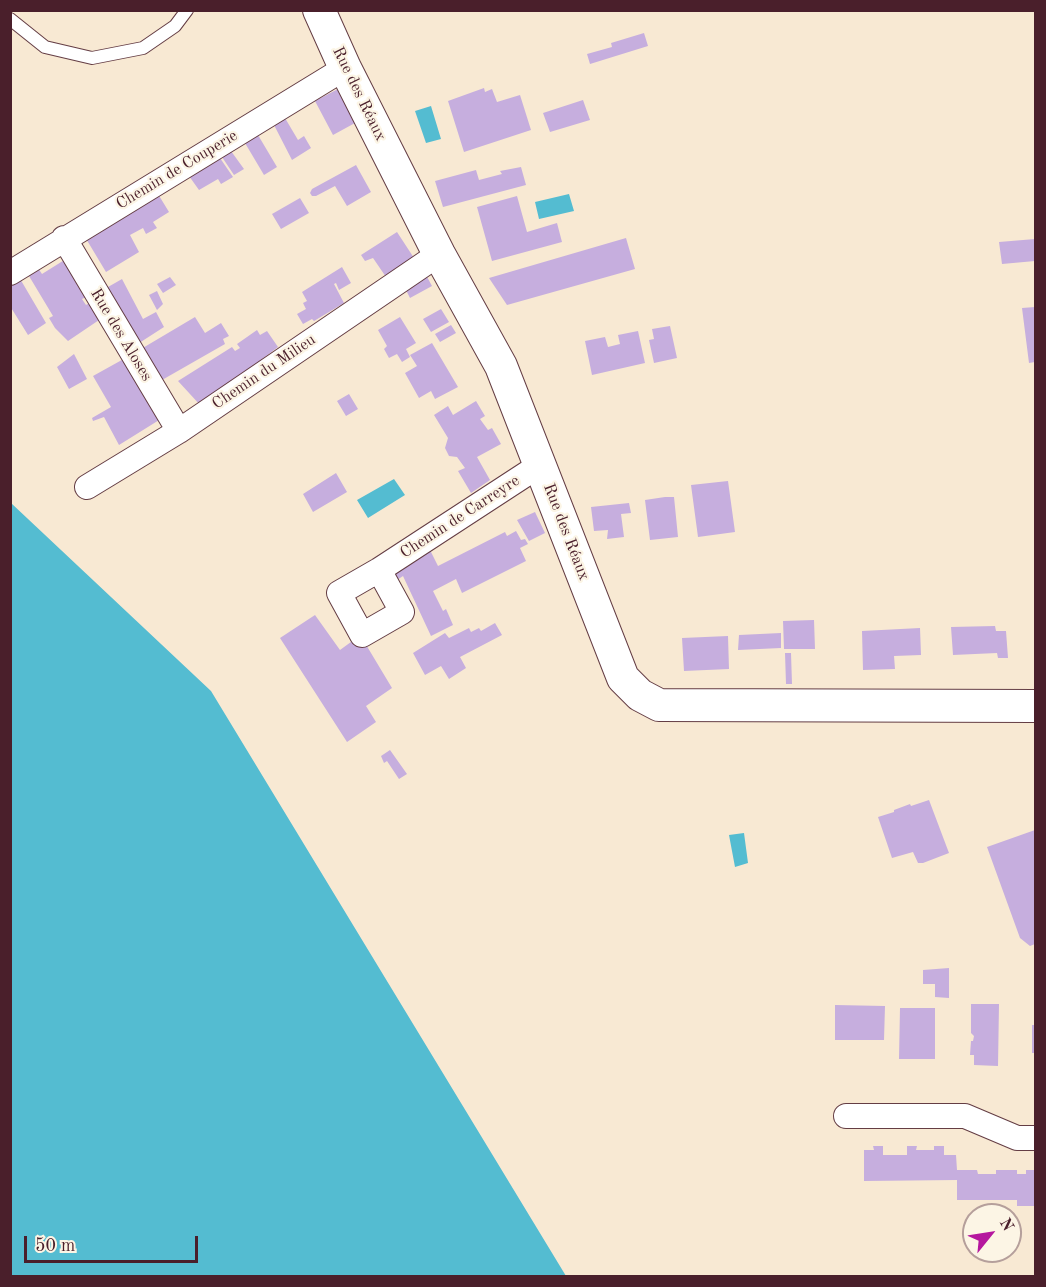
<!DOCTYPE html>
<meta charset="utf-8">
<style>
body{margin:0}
#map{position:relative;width:1046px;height:1287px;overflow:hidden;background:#f8e9d3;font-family:"Old Standard TT",serif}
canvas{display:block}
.frame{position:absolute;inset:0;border:12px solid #4a1f2b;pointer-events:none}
.north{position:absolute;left:962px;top:1203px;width:60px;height:60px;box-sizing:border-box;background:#fcf5e5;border:2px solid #b59f9b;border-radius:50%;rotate:60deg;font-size:16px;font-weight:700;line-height:24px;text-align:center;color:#4a1f2b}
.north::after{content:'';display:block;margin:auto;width:21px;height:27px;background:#b5179e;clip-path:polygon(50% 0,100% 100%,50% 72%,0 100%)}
.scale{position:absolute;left:24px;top:1236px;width:174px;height:27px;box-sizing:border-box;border:3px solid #4a1f2b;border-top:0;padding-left:8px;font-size:18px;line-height:21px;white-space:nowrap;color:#4a1f2b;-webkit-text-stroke:4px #fcf5e5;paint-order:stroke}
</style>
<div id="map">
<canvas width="1046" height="1287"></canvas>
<div class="frame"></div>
<div class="north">N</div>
<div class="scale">50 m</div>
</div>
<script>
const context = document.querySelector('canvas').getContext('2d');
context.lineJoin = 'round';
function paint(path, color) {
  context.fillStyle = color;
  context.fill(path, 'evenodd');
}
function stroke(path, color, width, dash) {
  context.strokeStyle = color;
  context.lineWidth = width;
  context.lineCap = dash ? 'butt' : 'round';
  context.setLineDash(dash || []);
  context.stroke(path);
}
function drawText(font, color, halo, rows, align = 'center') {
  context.font = font + ' "Old Standard TT",serif';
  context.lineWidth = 4.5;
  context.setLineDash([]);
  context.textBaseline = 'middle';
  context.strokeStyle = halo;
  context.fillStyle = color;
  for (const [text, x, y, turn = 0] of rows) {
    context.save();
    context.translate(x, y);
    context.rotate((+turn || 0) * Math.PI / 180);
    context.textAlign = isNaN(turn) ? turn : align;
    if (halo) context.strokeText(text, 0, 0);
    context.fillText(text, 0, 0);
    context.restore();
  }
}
paint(new Path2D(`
 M431,106l10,33 -15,4 -11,-32z
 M569,194l5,17 -35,8 -4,-17z
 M394,479l11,16 -37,23 -11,-18z
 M11,503l200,188 355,585h-555z
 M744,833l4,30 -13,4 -6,-32z`), '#54bcd1');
paint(new Path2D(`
 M644,33l4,13 -58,18 -3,-10 25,-7 -1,-4z
 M484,88l1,4 7,-3 5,13 23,-7 11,35 -67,22 -16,-51z
 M338,89l17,34 -22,12 -18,-34z
 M583,100l7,20 -40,12 -7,-19z
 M285,118l13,22 6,-4 7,12 -19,12 -18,-35z
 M258,135l19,32 -13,8 -19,-32z
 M231,151l13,18 -10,6 -12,-18z
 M220,158l13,19 -12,7 -3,-5 -19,11 -10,-14z
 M356,165l15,27 -24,14 -12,-20 -19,10h-4l-2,-3 2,-4z
 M521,167l5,18 -83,22 -8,-26 41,-11 3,10 23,-6 -2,-3z
 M158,194l11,18 -16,10 4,6 -11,6 -3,-6 -13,7 9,17 -33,20 -21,-35z
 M517,196l10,36 30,-9 5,19 -70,19 -15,-54z
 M300,198l9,15 -28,16 -9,-15z
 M397,232l17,26 -28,19 -13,-19 -8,3 -4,-6z
 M626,238l9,31 -128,36 -18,-27z
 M1035,239v22l-33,3 -3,-22z
 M66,259l22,37 -6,3 4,6 7,-4 9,17 -34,23 -13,-13 -6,-10 4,-2 -27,-45 10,-6 6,9z
 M342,267l9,16 -12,7 -3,-7 -2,1 10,19 -30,18 -2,-2 -9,5 -6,-10 9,-5 -3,-6 4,-2 -5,-9z
 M426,275l6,11 -22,12 -5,-10z
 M19,277l27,46 -18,12 -18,-29v-24z
 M170,277l6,8 -13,8 -6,-9z
 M122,279l21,40 13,-7 8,15 -31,20 -32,-56z
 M157,291l6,13 -6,6 -8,-15z
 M1035,307v55l-6,1 -7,-55z
 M441,309l8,13 -18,10 -8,-13z
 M195,317l10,16 16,-10 8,13 -6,3 2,5 -70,40 -19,-32z
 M400,317l16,26 -10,6 4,8 -8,5 -5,-8 -8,4 -5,-9 3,-3 -9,-16z
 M451,325l5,8 -16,9 -5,-8z
 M670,326l7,32 -23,5 -5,-23 5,-1 -2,-10z
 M257,330l3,5 7,-4 11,16 -77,59 -23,-25 54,-34 3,4 5,-3 -3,-4z
 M638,331l7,32 -53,12 -7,-34 20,-4 3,10 12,-3 -2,-9z
 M432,343l26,44 -23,12 -4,-8 -12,7 -14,-25 12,-7 -7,-11z
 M74,354l13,25 -18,10 -12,-22z
 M129,356l35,61 -45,28 -15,-28 -11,4 -1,-3 19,-11 -18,-31z
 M349,394l9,15 -12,7 -9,-15z
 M476,401l9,15 -5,3 8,11 4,-2 9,16 -24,13 13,23 -19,13 -13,-22 7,-3 -8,-11 -8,-1 -4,-8 3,-10 -14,-23 14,-9 5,9z
 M336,473l11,19 -34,20 -10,-18z
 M728,481l7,51 -37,5 -7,-52z
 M665,497h9l4,40 -28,3 -5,-40z
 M629,503l2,10 -10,1 3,23 -17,2 1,-9 -14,1 -3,-24z
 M535,512l10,21 -16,8 -12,-21z
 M516,531l5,9 4,-1 3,5 -8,4 6,13 -64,32 -6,-14 -23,12 10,20 3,-2 7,16 -22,11 -28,-60 -12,8 -5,-10 43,-26 9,18 67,-34 2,4z
 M315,615l25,35 15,-11 1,-11 36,60 -26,18 10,16 -29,20 -67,-104z
 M814,620l1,29h-31l-1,-28z
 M495,623l7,12 -42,22 6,11 -17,11 -8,-13 -16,9 -12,-22 32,-20 4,5 20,-10 2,4 8,-4 2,3z
 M995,626l1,5h10l2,27h-10l-1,-5 -44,2 -2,-28z
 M920,628l1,27 -27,1 1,13 -32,1 -1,-39z
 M781,633v15l-43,2 1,-15z
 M728,636l1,33 -45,2 -2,-33z
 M785,653h6l1,31h-6z
 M390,750l17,24 -8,5 -12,-18 -3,2 -3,-7z
 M929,800l20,53 -26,10h-5l-5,-11 -21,6 -14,-41 16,-5v-2l16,-6 1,2z
 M1035,830v114l-5,2 -10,-8 -33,-91z
 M949,968v30l-14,-1v-13h-12v-14z
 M971,1004h28l-1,62 -24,-1v-10h-4l1,-14h2l1,-5 -3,-3z
 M835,1005l50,1 -1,34h-49z
 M900,1008h35v51h-36z
 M1032,1025h3v28h-3z
 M873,1146h10v9h24v-9h10l-1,4h18v-4h10v9h12l1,15h20l1,4h18v-4h21v4h9v-4h9v36h-18v-6h-60v-20l-93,1v-31h10z`), '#c6aede');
const service = new Path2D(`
 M10,19l35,28 47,11 51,-10 32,-22 12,-16`);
const minor = new Path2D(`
 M64,238l115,193
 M10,273l335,-205
 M87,487l92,-56 260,-177
 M379,570l23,42 -40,23 -23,-42 40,-23 161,-105
 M846,1116h119l52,22h19`);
const tertiary = new Path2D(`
 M319,10l26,58 94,186 62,112 122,312 17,17 19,10 377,1`);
stroke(service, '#643d44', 14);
stroke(minor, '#643d44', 26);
stroke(tertiary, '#643d44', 34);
stroke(service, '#fff', 12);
stroke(minor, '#fff', 24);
stroke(tertiary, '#fff', 32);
drawText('16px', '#4a1f2b', '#fcf5e5', [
 ["Rue des Réaux",359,94,64],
 ["Chemin de Couperie",177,170,-31],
 ["Rue des Aloses",121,335,59],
 ["Chemin du Milieu",264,372,-34],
 ["Chemin de Carreyre",460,517,-33],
 ["Rue des Réaux",566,532,69]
]);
</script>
